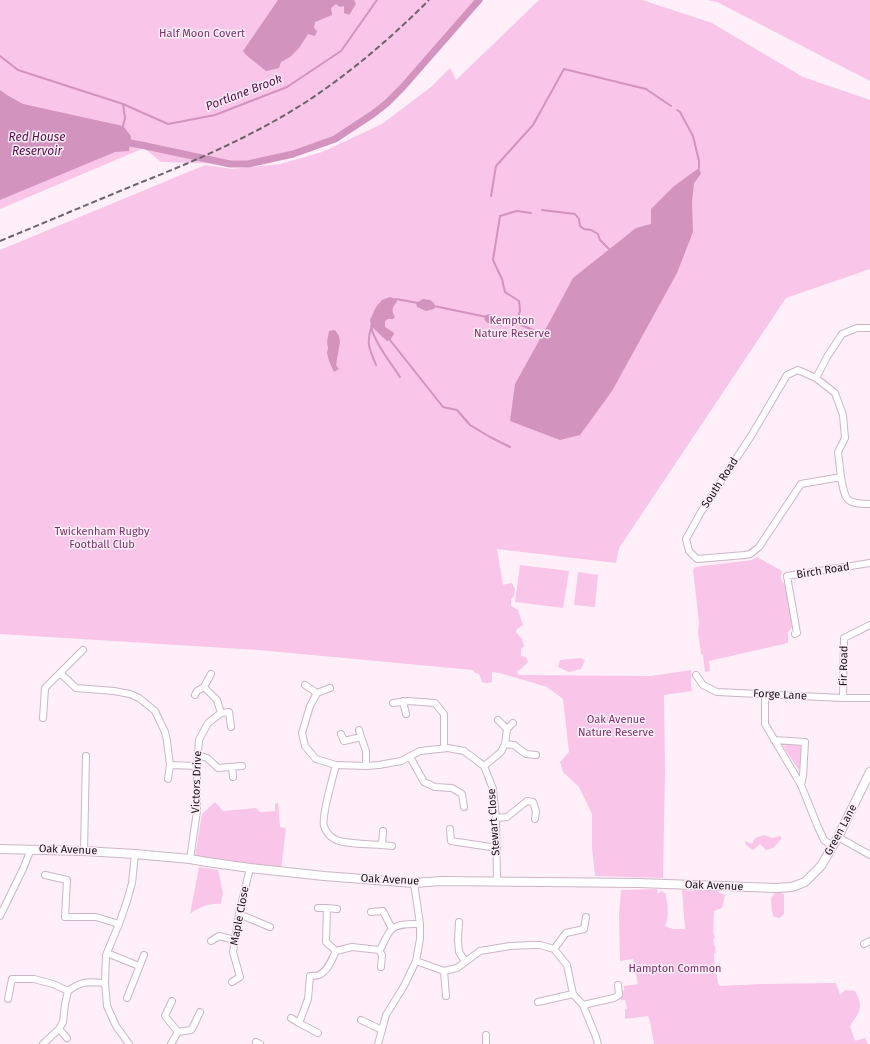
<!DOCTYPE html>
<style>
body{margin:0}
canvas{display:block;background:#feeff9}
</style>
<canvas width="870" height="1044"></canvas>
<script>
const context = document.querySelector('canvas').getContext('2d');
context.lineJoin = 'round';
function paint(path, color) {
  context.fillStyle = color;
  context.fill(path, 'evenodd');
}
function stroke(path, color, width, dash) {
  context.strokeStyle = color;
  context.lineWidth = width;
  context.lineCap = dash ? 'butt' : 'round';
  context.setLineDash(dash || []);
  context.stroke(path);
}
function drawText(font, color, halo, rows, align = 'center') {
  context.font = font + ' "Fira Sans",sans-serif';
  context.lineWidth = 3;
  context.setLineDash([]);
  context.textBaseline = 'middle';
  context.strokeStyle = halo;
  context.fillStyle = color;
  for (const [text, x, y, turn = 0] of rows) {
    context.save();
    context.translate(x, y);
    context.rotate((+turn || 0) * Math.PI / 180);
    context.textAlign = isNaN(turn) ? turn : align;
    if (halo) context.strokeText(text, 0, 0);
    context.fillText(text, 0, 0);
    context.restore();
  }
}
paint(new Path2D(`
 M0,0h479l-77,88 -15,15 -14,11 -38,25 -42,15 -45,10h-18l-69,-2 -17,-14 -144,61z
 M539,0h103l70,23 91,54 67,23v169l-84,29 -167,250 -3,15 -119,-14 6,36 3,-1 6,-1 3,6 -1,7 -3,3v7l7,4 5,15 -6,4 -1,3 6,7 2,7 -3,3v7l5,1 2,5 -7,7 -4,2 1,4 133,1 40,-6v14l1,7 -28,4 1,77 -2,106 -68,-2 -3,-28v-34l-13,-27 -16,-15 -3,-10 9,-10 -6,-53 -16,-12 -47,-14 -8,-1v10l-5,1h-4l-4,-9 -4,-1 -2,-3 -215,-20 -258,-16v-384l205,-85 27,4 48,-5 42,-12 60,-28 49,-37 19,-19 6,12z
 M707,0h163v81l-153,-79z
 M757,557l25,14c-2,6 -2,10 4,14l7,41 -5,6v11l-79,18 1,10 -5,1 -2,-17 -2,-1 -3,-22 1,-10 -6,-52 2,-3 57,-7z
 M520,565l49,6 -6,37 -48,-6z
 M578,572l20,3 -3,32 -21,-2z
 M580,658l5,2 -4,9 -12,3 -11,-5 2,-7z
 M796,744l6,3 -1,21 -3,1 -15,-23z
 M215,802l8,9 33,-3 4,4 15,-1v-7l3,-1 2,24 6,1 -5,42 -86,-14 7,-42z
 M764,835l8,3 8,-2 2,2 -9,10 -7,2 -6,-6 -7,6 -7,-5 -1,-4 7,3 3,-6z
 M199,867l19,3 5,23 -2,11c-10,-1 -23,3 -31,10z
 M657,889l1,5 3,-3 5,3c1,11 4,22 -1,32l8,3h12l-3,-39 12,1 1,-2h17l13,6 -3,13 -8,3 -1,22 1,1 1,4 -2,1 1,6 1,1 1,7 -2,1 1,19h1l3,13 43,-2 74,-1 4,12 5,-5 10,1c9,17 5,20 -5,35l5,15 10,-3 3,6h-214l-4,-22 -2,-6 -23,3v-10h2l-2,-9h-4l1,-8 2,-2v-4l14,-2 -5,-25 -13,2 -1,-45 2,-26z
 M775,892h4l5,2v20l-4,4 -6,-1 -2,-5 -1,-13z`), '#f9c6e9');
paint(new Path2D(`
 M278,0h76l2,4 -7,11 -5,-2v-7l-4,1 -4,-3 -5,4 1,7 -17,7 -1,6 3,3 -2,5 -7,-2 -9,14 -9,9 -9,5 -2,6 -13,3 -20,-16 -3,-4z
 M0,90l7,5 16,9 100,22 8,10 -2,15 -14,1 -115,48z
 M699,168l2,6 -7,9 -2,19 1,30 -16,41 -65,118 -32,44 -20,5 -50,-19 5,-37 35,-63 23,-43 63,-50 15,-4v-15l23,-23z
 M390,297l6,2 1,3c-5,5 -6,9 -2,15l-2,2h-5l-3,2v6l8,5 1,2 -4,6 -3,1 -16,-15 -1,-6 6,-13 6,-7z
 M423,299l7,1 4,3 1,4 -1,2 -8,2 -9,-4 -1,-4z
 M490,314l11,3 5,4v3l-5,2c-7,-2 -10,0 -16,-5l-1,-4 2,-2z
 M333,330h2l4,6 1,6 -4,23 3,4 -5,3 -5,-11 -2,-8 1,-5 -1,-6 2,-11z`), '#d293bf');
stroke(new Path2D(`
 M0,56l18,14 105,34 45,20 47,-9 72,-28 54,-36 36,-51
 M677,110l3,2 13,24 6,25v7
 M123,126l2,-8 -2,-14
 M491,196l5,-30 37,-41 31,-56 82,20 25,17
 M542,210l33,4 4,5 1,7 4,3 7,1 7,4 2,6 9,9
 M396,299l22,4
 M434,306l53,11
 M503,321l13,2 27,11
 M516,323l4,-12 -1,-10 -14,-9 -3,-13 -9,-19 7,-44 17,-5 14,2
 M371,326c3,16 20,37 29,51
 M371,328c-5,17 -1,21 5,37
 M390,340l53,67 14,3 13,15 20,12 20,10`), '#d293bf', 2);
stroke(new Path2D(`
 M130,143l11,2 89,19h18l45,-10 42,-15 38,-25 14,-11 15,-15 77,-88`), '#d293bf', 7);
const minor = new Path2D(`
 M798,370l18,8 19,15 8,22 2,23 -7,14 3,25 -40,7 -42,63 -9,7 -5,1 -48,4 -8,-8 -3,-12 15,-27 50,-76 36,-61z
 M816,378l11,-21 15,-23 15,-6h13
 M841,477c4,23 4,27 29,27
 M795,634l2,-1 -10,-57 83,-13
 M60,673l16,15 38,3 16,3 9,4 16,13 10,21 2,9 3,24 -2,14
 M211,674l-7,13 13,13 4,13
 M696,675l7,10 14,7 126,6h27
 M305,685l12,8 -7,13 -8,27 3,13 11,13 3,1 17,5 30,1 13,-1 22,-4 19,-10 28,-3 16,3 20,15 9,23 3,29 1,64
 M317,693l13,-5
 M195,695l2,-4 7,-4
 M765,695v29l36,61 17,42 6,13 8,6
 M843,698l1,-60 26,-13
 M403,701l3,13
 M393,703l15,-2 27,2 9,11v34
 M43,718l2,-30 38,-38
 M507,729l6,-6
 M359,730l2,7
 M341,734l3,7 17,-4 5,14v15
 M774,740l31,2 -2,34 -2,9
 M505,744l9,1 12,9 10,1
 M198,755l9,3 11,10 24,-2
 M410,757l14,25 11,5 17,1 10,6 2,13
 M170,765l27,1
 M336,765c-3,12 -15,52 -12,61 2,7 8,13 15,15 16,4 37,3 53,5
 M484,766l17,-14 4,-8 2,-15 -9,-9
 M232,767l1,10
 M496,818l11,-1 20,-16 6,1 3,9 -1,8
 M450,829l1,12 46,7
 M838,837l32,18
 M382,845l1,-14
 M84,851l2,-95
 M190,859l7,-48v-45l2,-26 9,-17 13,-10 8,-1 2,15
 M45,875l22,5 -2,37h31l23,7
 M318,908h9
 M371,912l12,-1 9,18
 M239,914l31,13
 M0,916l23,-47 8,-20
 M459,922l-1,18 1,12 6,9
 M211,941l8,-5 16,4
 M864,944l6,-3
 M554,949l12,-16 18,-4 2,-12
 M379,950l3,5 -1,12
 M336,951l-10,-9 1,-34 10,1
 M107,953l32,13
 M416,961l28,10 13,-3 23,-17 30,-5 23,-1h7l14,4 13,16 6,29 10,11 13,32 2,7
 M444,971l2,25
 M232,982l8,-5 -7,-25 6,-38 11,-46
 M127,998l17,-43
 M8,999l4,-20h22l19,5 15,7
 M538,1002l35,-8
 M583,1005l31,-7 5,-3 -1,-10
 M291,1018l8,5 9,-24 2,-23c3,0 6,0 9,-1 9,-4 13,-16 17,-24l16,-4 27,3 2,-2c3,-6 6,-13 10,-18 6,-7 20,-6 29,-6
 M361,1020l21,10
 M299,1023l19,10
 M59,1029l8,9
 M178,1032l13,-2 2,-3 7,-15
 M256,1042l4,2
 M43,1044l16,-15 4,-7 2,-18 3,-13c15,-11 20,-9 37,-8
 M129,1044l-13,-18 -9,-20 -2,-23 1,-28 13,-31 8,-23 5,-18 3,-29
 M171,1044l7,-12 -13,-16 7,-15
 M378,1044l8,-29 18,-29 12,-25 4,-22v-15l-6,-41
 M486,1044v-9`);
const tertiary = new Path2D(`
 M0,849l84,2 51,3 55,5 17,3 43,6 74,8 90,7 27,-2 198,2 137,5 16,-1 13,-5 16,-16 17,-29 32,-65`);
stroke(minor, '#cdb5c5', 8);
stroke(tertiary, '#cdb5c5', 10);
stroke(minor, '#fff', 6);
stroke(tertiary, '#fff', 8);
stroke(new Path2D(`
 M0,241c46,-19 91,-38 137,-57 58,-23 116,-48 169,-82 44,-29 85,-64 123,-102`), '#6d636a', 2, [6, 3]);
drawText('11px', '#7a3067', '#feeff9', [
 ["Half Moon Covert",202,34],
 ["Kempton",512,321],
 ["Nature Reserve",512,334],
 ["Twickenham Rugby",102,532],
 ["Football Club",102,545],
 ["Oak Avenue",616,720],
 ["Nature Reserve",616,733],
 ["Hampton Common",675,969]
]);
drawText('11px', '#1a1218', '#feeff9', [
 ["South Road",720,483,-57],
 ["Birch Road",823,571,-9],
 ["Fir Road",844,666,-89],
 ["Forge Lane",780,695,3],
 ["Victors Drive",197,782,-88],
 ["Stewart Close",494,822,-94],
 ["Green Lane",841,830,-62],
 ["Oak Avenue",68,850,2],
 ["Oak Avenue",390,880,3],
 ["Oak Avenue",714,886,2],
 ["Maple Close",240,916,-79]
]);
drawText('italic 12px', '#570c47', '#feeff9', [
 ["Portlane Brook",244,93,-21],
 ["Red House",37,138],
 ["Reservoir",37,152]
]);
</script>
